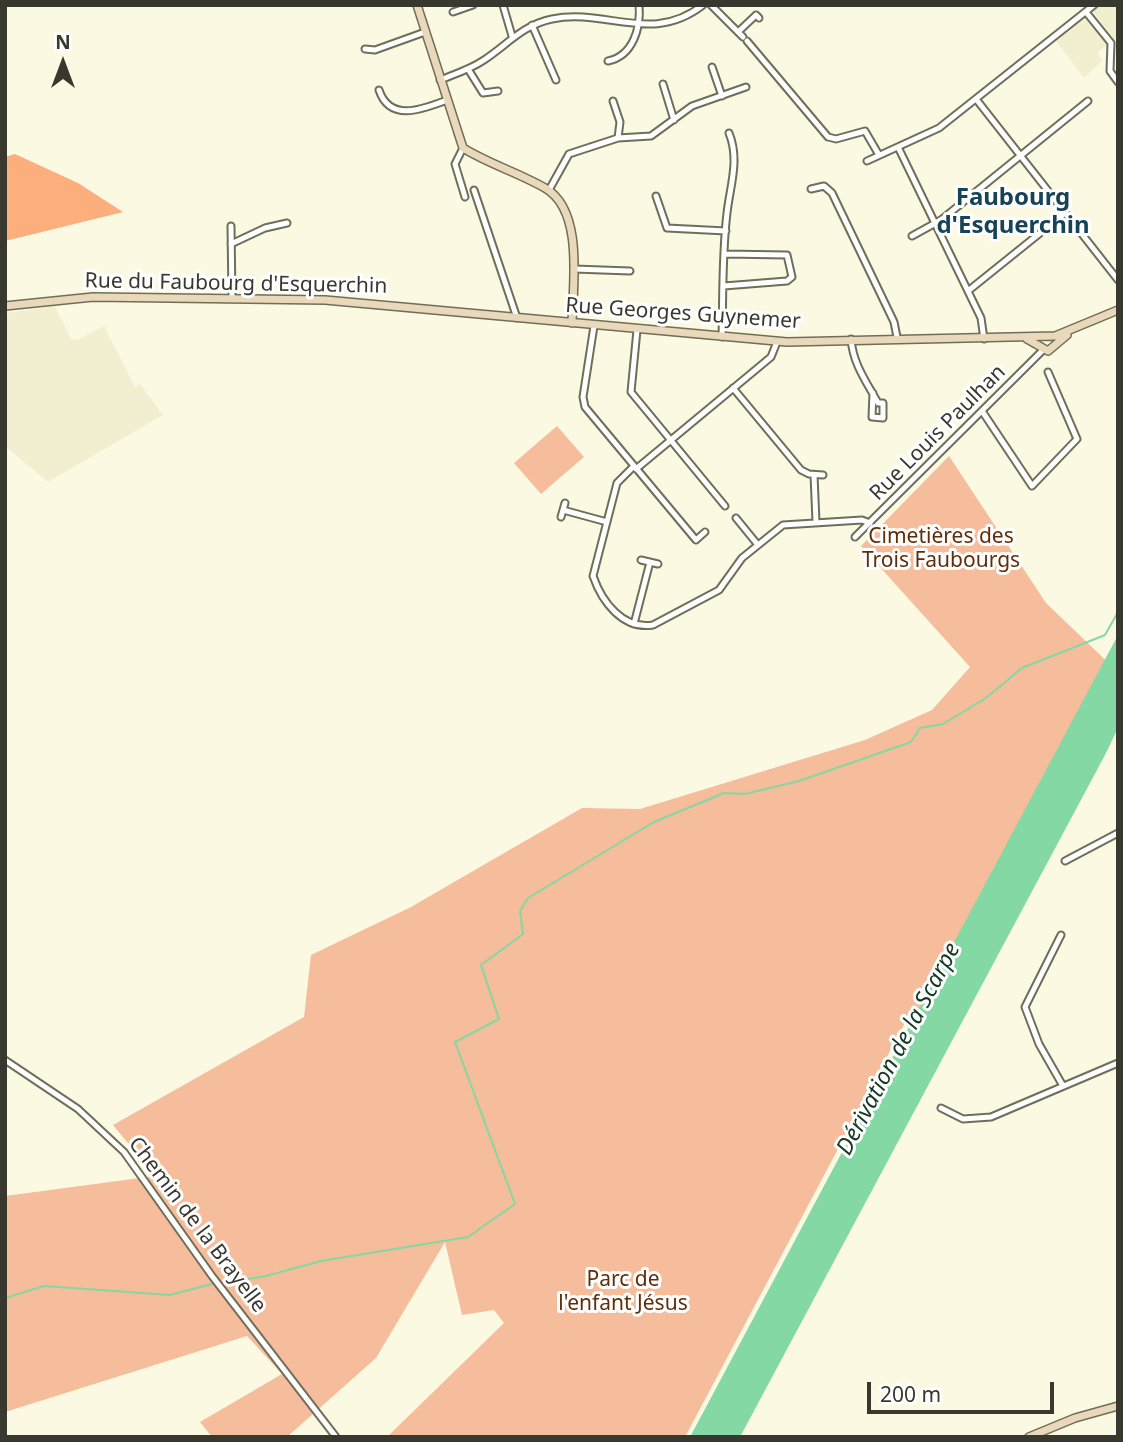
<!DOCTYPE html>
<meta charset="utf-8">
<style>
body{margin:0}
#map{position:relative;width:1123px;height:1442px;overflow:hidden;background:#fbf9e2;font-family:"Noto Sans",sans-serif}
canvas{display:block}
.frame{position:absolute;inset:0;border:7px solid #39382f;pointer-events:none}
.north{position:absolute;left:28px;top:28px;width:70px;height:70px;-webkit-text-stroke:5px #fff;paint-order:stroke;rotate:0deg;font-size:19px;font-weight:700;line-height:28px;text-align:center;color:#39382f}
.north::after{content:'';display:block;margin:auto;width:24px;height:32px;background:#39382f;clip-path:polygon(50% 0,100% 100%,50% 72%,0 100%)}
.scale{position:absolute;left:867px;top:1382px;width:187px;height:32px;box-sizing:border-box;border:4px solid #39382f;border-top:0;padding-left:9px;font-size:21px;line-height:24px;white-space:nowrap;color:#39382f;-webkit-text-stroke:5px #fff;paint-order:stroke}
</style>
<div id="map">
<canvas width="1123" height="1442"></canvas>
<div class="frame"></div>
<div class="north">N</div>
<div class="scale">200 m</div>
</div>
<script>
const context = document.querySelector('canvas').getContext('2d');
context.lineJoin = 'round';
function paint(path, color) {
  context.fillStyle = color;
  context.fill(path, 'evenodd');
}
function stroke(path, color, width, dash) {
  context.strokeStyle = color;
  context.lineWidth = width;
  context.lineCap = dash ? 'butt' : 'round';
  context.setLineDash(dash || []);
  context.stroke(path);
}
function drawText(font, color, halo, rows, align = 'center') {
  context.font = font + ' "Noto Sans",sans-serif';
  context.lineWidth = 6;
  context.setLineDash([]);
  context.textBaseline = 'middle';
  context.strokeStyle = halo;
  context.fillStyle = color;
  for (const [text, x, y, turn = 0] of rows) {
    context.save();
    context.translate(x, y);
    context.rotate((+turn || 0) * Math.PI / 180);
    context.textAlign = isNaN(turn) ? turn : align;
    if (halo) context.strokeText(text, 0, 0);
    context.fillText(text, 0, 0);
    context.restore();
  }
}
paint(new Path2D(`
 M1099,5h19v39l-26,-33z
 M1086,17l22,27 -10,8 4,9 -18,17 -28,-37z
 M55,306l16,33 6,1 27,-14 31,61 5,-3 23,31 -115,67 -43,-36v-133z`), '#f2efd0');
paint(new Path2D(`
 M557,426l27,31 -43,37 -27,-31z
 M949,456l97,147 72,69 -157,331 -55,18 -221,416h-298l117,-114 -10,-13 -32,5 -17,-73 -69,116 -89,79h-75l-12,-15 82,-48 -35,-38 -242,76v-216l150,-20 -42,-51 191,-108 7,-62 100,-48 171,-99 58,1 225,-69 67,-30 38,-43 -109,-121z`), '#f5bd9b');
paint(new Path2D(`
 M15,154l63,29 45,29 -118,29v-84z`), '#fdae7d');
paint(new Path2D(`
 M1118,635v93l-13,27 -365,682h-50z`), '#84d8a3');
stroke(new Path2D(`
 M224,1283l42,-7 55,-15 147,-24 47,-33 -60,-162 44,-23 -18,-54 42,-31 -3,-23 8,-13 126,-76 70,-29 21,1 54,-13 112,-39 9,-14 23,-4 43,-26 36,-30 83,-33 13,-23
 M5,1298l39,-12 126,9 42,-11`), '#84d8a3', 2);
const street = new Path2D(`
 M503,5l9,31
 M711,5l32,32
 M453,12l20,-7
 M1086,12l25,31 -1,28 8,11
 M532,25l24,55
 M738,32l18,-17 3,3
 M747,41l81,96 8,2 29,-8 14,24
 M365,49l10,1 50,-18
 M608,61c25,-5 33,-33 31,-56
 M712,67l10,29
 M468,69l15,24 15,-2
 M440,80c15,-6 31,-11 44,-20 24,-16 39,-35 68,-41 55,-11 100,26 151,-14
 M663,84l11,36
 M379,90c11,33 44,19 68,10
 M976,99l142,181
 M613,101l7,21 -2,16
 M898,147l83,171 3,21
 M463,148l-8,16 10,33
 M867,161l72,-33 155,-123
 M811,189l13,-3 8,7 62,129 3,15
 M474,190l43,128
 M549,190l20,-36 49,-16 33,-2 41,-30 54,-19
 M656,196l11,32 59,3
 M231,226l1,72
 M912,236l29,-16 147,-119
 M231,244l34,-16 22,-5
 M574,269l56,2
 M724,286l63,-5 5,-4 -5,-22 -62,-1
 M968,291l97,-78
 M594,326l-11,71 2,10 111,133 9,-8
 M637,330l-6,62 94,114
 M722,337c1,-41 0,-83 5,-124 3,-27 13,-53 2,-80
 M851,339c2,25 15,42 27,64h5v15l-11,-1 1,-24
 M733,388l68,82 8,4 14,1
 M982,411l50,75 45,-47 -29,-67
 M634,466l-17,17 -24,93c9,26 30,54 60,49l66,-35 23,-32 41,-33 79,-5 8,3
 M636,469l135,-112 6,-15
 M814,475l2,47
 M563,510l44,12
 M561,517l4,-14
 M736,518l22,27
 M855,537l188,-187
 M641,560l17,4
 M634,624l16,-62
 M1065,861l53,-28
 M1061,935l-36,72 14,37 24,42
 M5,1060l73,49 46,43 88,124 124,161
 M941,1108l22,11 28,-2 127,-54`);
const secondary = new Path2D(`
 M417,5l46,143c26,16 56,25 82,40 39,22 28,96 27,135
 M5,306l88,-9 232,3 462,42 268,-6 63,-26
 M1027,339l21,12 19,-16
 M1029,1437l46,-19 43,-12`);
stroke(street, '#6f6e59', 9);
stroke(secondary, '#6f6e59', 10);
stroke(street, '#fff', 5);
stroke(secondary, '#e9d9ba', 7);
drawText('21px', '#39382f', '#fff', [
 ["Rue du Faubourg d'Esquerchin",236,284,1],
 ["Rue Georges Guynemer",683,314,4],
 ["Rue Louis Paulhan",938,433,-45],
 ["Chemin de la Brayelle",197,1225,53]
]);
drawText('21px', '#5f2e08', '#fff', [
 ["Cimetières des",941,537],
 ["Trois Faubourgs",941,561],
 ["Parc de",623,1280],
 ["l'enfant Jésus",623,1304]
]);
drawText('italic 23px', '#153924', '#fff', [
 ["Dérivation de la Scarpe",899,1049,-62]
]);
drawText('bold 24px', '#174358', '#fff', [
 ["Faubourg",1013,198],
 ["d'Esquerchin",1013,226]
]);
</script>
